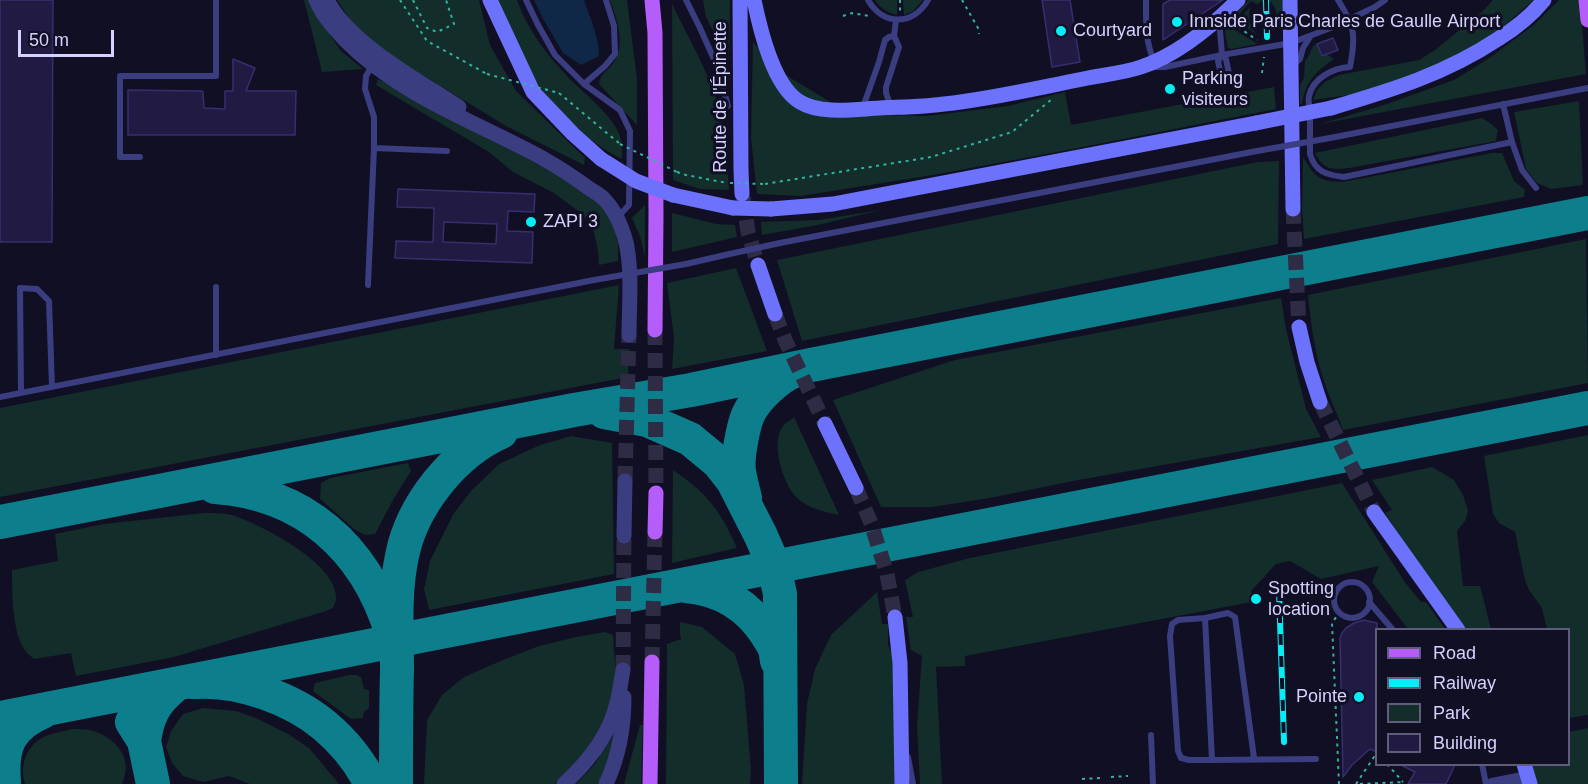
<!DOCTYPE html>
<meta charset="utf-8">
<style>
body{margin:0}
#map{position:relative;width:1588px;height:784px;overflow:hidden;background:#110f23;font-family:Arial,sans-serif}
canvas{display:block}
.legend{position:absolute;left:1375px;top:628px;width:195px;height:138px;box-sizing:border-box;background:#110f23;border:2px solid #5f5d7b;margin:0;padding:8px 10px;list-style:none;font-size:18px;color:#d4d2fe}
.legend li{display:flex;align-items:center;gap:12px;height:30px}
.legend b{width:30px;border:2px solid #5f5d7b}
.scale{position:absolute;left:18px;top:30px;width:96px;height:27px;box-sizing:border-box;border:3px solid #d4d2fe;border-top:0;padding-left:8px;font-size:18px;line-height:21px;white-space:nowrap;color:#d4d2fe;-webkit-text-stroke:4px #110f23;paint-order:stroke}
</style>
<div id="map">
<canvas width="1588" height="784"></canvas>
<ul class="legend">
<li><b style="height:8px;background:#b55dfa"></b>Road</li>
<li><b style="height:8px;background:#07edf5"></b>Railway</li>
<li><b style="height:16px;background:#122d2a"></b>Park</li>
<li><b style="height:16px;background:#211b44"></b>Building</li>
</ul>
<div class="scale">50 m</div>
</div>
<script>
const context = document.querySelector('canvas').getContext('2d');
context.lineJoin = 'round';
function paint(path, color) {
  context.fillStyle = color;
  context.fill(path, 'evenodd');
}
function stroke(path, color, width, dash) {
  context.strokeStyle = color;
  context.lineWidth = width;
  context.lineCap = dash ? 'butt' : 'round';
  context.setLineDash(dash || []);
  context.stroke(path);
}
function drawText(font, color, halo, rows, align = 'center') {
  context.font = font + ' Arial,sans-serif';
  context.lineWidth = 6;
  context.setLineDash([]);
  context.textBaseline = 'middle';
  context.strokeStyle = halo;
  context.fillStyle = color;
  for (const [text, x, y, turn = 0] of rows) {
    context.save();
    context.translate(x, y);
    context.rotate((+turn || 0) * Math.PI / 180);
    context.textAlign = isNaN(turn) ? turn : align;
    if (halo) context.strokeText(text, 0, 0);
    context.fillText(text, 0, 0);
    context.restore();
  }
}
paint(new Path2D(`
 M304,0h6l12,23 19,28 22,18 -41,3z
 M337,0h142l11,45 26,46 69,67 -1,7 -78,-39 -118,-72 -35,-30z
 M497,0h20c10,29 30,55 51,77 16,17 44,37 52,59 2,7 2,16 2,23 -49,-24 -87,-72 -111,-120 -6,-12 -9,-26 -14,-39z
 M610,0h17l10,79v46l-38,-41c1,-10 7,-12 13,-19 15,-18 5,-45 -2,-65z
 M703,0h27l-1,63 -23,-46z
 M875,0h22v15c-9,-2 -17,-7 -22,-15z
 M903,0h20l-11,12 -8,3z
 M1249,0h35v20h-6l-3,-12 -4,-6 -8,-1 -6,3 -6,-3 -17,19 -3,-2z
 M1493,0h41l-49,42 -55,28 -74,24 -43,6 4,-10 8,-8 14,-7 80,-15 16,-10 48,-39z
 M1559,0h21l6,74 -266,50 61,-18 73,-26 34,-21 47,-35z
 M672,4c16,33 36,67 47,103 7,27 8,55 10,83l-29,-1 -27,-9z
 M1250,7c-2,11 0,18 6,27l-15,-10 -2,-5z
 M1227,25l30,19 -25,5 -4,-1 -3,-15z
 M1324,40l1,1 -8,3 4,12 5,-2 8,5c-19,14 -27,20 -32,44l-2,1v-19l4,-7 1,-18 2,-1 6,-13z
 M753,42l31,32 48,29 43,12 52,1 81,-10 57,-14 6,33 203,-38 2,22 -203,40 -140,26 -132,21 -44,-2 -6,-56z
 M378,79l201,107c18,14 33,27 38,50 2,8 1,17 1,25l-19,4 -1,-14 -5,-23 -12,-15 -27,-20 -41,-21 -24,-20 -113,-67z
 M1579,101l4,84 -32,4 -14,-6 -11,-14 -12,-57z
 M1482,118l8,5 8,7 -2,11 -147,27c-18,2 -25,2 -34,-15z
 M1492,153h10l12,28 11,9 -1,7 -220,42 -2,-29 1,-53c13,21 15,24 40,25z
 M1279,161l-1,83 -476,97 -25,-81 481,-98z
 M645,205v52l-5,-21 -8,-18z
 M881,210l-63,15 -56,10 -1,-13 57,-2z
 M672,213l44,11 19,1 2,12 -65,15z
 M1586,239l2,144 -245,47c-6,-17 -15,-35 -20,-52 -9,-28 -12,-55 -15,-83z
 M736,268l31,83 -95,18 2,-31 -7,-55z
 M619,285l-5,64h15l-1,28 -628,120v-89z
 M1281,298l5,31 20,80 15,28 -248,44 -83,17 -58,9h-51l-48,-107 122,-40z
 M794,417l45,98c-15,-3 -32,-7 -43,-18 -13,-14 -26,-54 -13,-71 2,-3 8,-6 11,-9z
 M1588,435v280l-19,3 -1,-88 -21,-1 -5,-21 -13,-18 -4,-10 -10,-48 -16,-9 -6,-9 -9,-58z
 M571,436l41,7 2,131 -185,36 -5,-21 6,-28 24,-48 17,-22 28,-27 41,-19z
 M408,463l3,8 -18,29 -18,34 -10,1 -11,-6 -34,-30 1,-16 9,-5z
 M1432,467l22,13 9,15 5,16 -3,10 -8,10 6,55h17l11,43h-25l-48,-66 -33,-50 7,-3 -20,-30z
 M673,470c33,22 48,41 64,78l-65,15z
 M1342,483l62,98 17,21h5l19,27h-37l-36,-47 7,-16 -58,13 -31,-18 -14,3 -25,27 1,11 -287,54v10l-29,1 6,117h-22l-3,-58 5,-70 -11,-6 -5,-33h7l-8,-37 13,-8 52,-14z
 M204,513c9,0 19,0 28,2 28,9 107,49 104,84 0,3 -2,6 -3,9l-10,4 -149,45 -98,19 -5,-23 -37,6c-3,-3 -8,-6 -10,-10 -12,-20 -12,-56 -12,-79l46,-9 -3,-27 49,-10z
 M877,592l5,32h6v21l6,12 1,127h-93l5,-80 8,-35 16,-34z
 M680,622l22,5 33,27 9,31 7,85 -1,14h-84l1,-140 14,-5 -1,-5z
 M605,632l8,3 3,46 -8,33 -18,35 -35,35h-131l3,-64 15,-25 22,-18 39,-17 36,-14 37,-9z
 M349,675h7l5,2 3,12 5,1v18l-5,4 -1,6 -12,1 -38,-28 2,-8z
 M203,708l33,3 22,8 30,15 21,14 30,36h-89l-21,-8 -26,6 -20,-6 -11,-13 -6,-16 5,-16 12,-17z
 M640,725h3l-2,59h-17z
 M618,728l-16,56h-26l19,-20z
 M1588,728v56h-52l-5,-19 37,-1 1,-32z
 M72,729c6,0 13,0 19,1 25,8 43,28 31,54h-97c-6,-20 2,-41 23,-49 7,-2 16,-4 24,-6z`), '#122d2a');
paint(new Path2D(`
 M534,0h50c6,18 15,37 15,56l-18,9 -18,-12 -21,-36z`), '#0f2847');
stroke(new Path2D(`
 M604,412l43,8 43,19 29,24 14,18 28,55 13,30 6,28 1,190
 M215,487c89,6 150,61 176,144
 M745,498c-2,-9 -5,-18 -6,-27 -2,-13 4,-44 9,-56 7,-16 30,-38 46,-44
 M0,522l574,-112 117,-20 120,-25 777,-152
 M686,586c35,3 62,19 81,49 2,3 5,8 7,12 2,4 2,9 3,14
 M0,718l1588,-310
 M132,722l12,19 9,43
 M144,741c3,-22 9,-37 27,-52 2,-2 4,-4 7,-5 5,-3 13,-2 18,-2 43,-3 97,17 129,44 19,16 35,36 46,58
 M4,782c-3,-36 5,-56 40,-71
 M396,784c0,-38 0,-76 1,-114 0,-38 -3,-77 5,-114 10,-51 52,-103 99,-124`), '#0c7e8c', 34);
const building = new Path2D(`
 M0,0h53l-1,242h-52z
 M1042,0h28l10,62 -28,5z
 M1170,0h53l-60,40v-36z
 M1333,38l5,12 -16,6 -5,-12z
 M233,59l22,9 -9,23h50l-1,44h-167v-45l74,1 1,1 1,16 21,1v-18h8z
 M398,189l137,5 -1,18 -26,-1 -1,20 26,1 -1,31 -137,-5 1,-17 37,1 1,-34 -37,-1zM444,222l53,2 -1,20 -53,-2z
 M1364,620l13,3v129l-7,-3 -18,16 -9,12 -3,-139 2,-5 4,-5 8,-5z
 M1401,765h54l-9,19h-38l7,-12z`);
paint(building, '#211b44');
stroke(building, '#372e6f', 1.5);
stroke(new Path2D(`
 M625,481l4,-146
 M623,670l1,-134`), '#2e2c44', 15, [15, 8]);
stroke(new Path2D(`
 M743,197l5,35 10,33
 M1293,209l6,118
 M775,314l11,28 39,82
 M1320,402l54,110
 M856,488l15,35 16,51 8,43`), '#2e2c44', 15, [15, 8]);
stroke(new Path2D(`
 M655,330l1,163
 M652,662l3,-130`), '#2e2c44', 15, [15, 8]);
stroke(new Path2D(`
 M400,0l27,41 60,33
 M413,0l14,28 10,4 17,-8 -8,-24
 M900,0v11
 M962,0l16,28 1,6
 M843,16l9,-3 17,3
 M1232,23l25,17
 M1262,73l2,-16
 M559,93l61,51
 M677,172l9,3 41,8
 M765,184l166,-27 81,-25 40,-33
 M1387,764l16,18
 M1111,777l17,-1
 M1082,779l18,-1
 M1339,784l-7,-161 7,-10
 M1356,784l18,-27 2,2
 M1360,784l44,-2`), '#32b2a2', 2, [3, 4.5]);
stroke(new Path2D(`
 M526,0l12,25 17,30 29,29 36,26 10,21 -1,74 -12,13
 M686,0l14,28 17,38 11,40
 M868,0c15,26 45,26 60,0
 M1146,0c0,21 -1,41 8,61
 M1338,0c17,27 18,36 12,67 -17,1 -37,11 -41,29 -1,4 0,10 1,15 0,14 0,29 0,43 5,18 17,21 34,23l168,-35
 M1219,19l3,36 -4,6 4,19
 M1222,55l4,4 4,20
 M1292,65l8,-6 3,-11 7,-11
 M372,66l-6,10 -1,13 9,28v31
 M1156,67h9l57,-12 69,-12 42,-16 42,-20 10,-7
 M584,84l21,-18 10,-12 -1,-28 -8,-26
 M1503,104l9,38 10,28 14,18
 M863,107l16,-45 6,-22 4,-3 5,-1
 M891,107l-5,-14v-6l13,-40 -5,-11 2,-16
 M1330,138l258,-50
 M140,157h-20v-81h96v-76
 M780,243l477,-92
 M686,264l39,-9
 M368,285l6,-137 73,3
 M216,287v68
 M21,393l-1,-105 17,1 12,12 3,86
 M0,397l594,-117
 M1334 600a18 18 0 1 1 36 0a18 18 0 1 1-36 0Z
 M1369,602l24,28
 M1205,618l7,142
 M1151,735l2,49
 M908,757l5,27
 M1254,758l-19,-141 -7,-4 -23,5 -27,2 -6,4 -2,12 8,115 3,7 8,2h23l104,-1
 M1482,764l4,20`), '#3b3d81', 6);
stroke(new Path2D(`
 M1492,784l36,-7`), '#3b3d81', 12);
stroke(new Path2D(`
 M316,0c6,15 18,28 29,40 55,56 132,82 199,119 16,9 31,19 46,30 5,3 11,6 15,11 6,6 13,18 16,27 13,28 8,77 8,108
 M327,0c23,44 91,80 132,107
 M624,536l1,-55
 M564,784c24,-22 46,-49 53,-82 3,-10 4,-22 6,-32
 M606,784c13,-28 18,-56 18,-87`), '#3b3d81', 15);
stroke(new Path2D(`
 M490,0l43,92 40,42 28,25
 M740,0l1,170 1,24
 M754,0c6,29 19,86 46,102 21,13 57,7 80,6 21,-1 43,-1 64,-4 47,-5 93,-16 139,-25 19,-4 40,-6 58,-12 37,-12 70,-40 97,-67
 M1290,0l3,209
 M1331,108c61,-18 114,-34 167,-69 18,-11 33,-23 46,-39
 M673,195l60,13
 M771,209l62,-5 423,-81
 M758,265l17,49
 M1299,327l8,35 13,40
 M825,424l31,64
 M1374,512l84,118
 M895,617l5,46 2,121
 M1524,764l6,20`), '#6c72fb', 15);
stroke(new Path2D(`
 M652,0l3,33 1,183 -1,114
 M1586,0l2,20
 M655,532l1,-39
 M650,784l2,-122`), '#b55dfa', 15);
const rail = new Path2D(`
 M1266,0l1,37
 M1279,590l5,152`);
stroke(rail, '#07edf5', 6);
stroke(rail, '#110f23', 4, [11]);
stroke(new Path2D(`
 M487,74l72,19
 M620,144l57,28
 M730,183l35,1`), '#32b2a2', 2, [3, 4.5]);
stroke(new Path2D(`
 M1257,151l73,-13
 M725,255l55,-12
 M594,280l92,-16`), '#3b3d81', 6);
stroke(new Path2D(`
 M1256,123l75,-15
 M601,159l35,22 37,14
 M733,208l38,1`), '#6c72fb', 15);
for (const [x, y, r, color] of [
 [1177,22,6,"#07edf5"],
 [1061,31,6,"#07edf5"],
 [1170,89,6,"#07edf5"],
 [531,222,6,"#07edf5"],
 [1256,599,6,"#07edf5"],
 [1359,697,6,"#07edf5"]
]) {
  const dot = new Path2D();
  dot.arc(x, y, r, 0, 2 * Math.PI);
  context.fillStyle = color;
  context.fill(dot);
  stroke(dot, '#110f23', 2);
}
drawText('18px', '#d4d2fe', '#110f23', [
 ["Innside Paris Charles de Gaulle Airport",1189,22],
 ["Courtyard",1073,31],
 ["Parking",1182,79],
 ["visiteurs",1182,100],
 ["ZAPI 3",543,222],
 ["Spotting",1268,589],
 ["location",1268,610],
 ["Pointe",1347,697,"right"]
], 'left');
drawText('18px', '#d4d2fe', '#110f23', [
 ["Route de l'Épinette",721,97,-90]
]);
</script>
